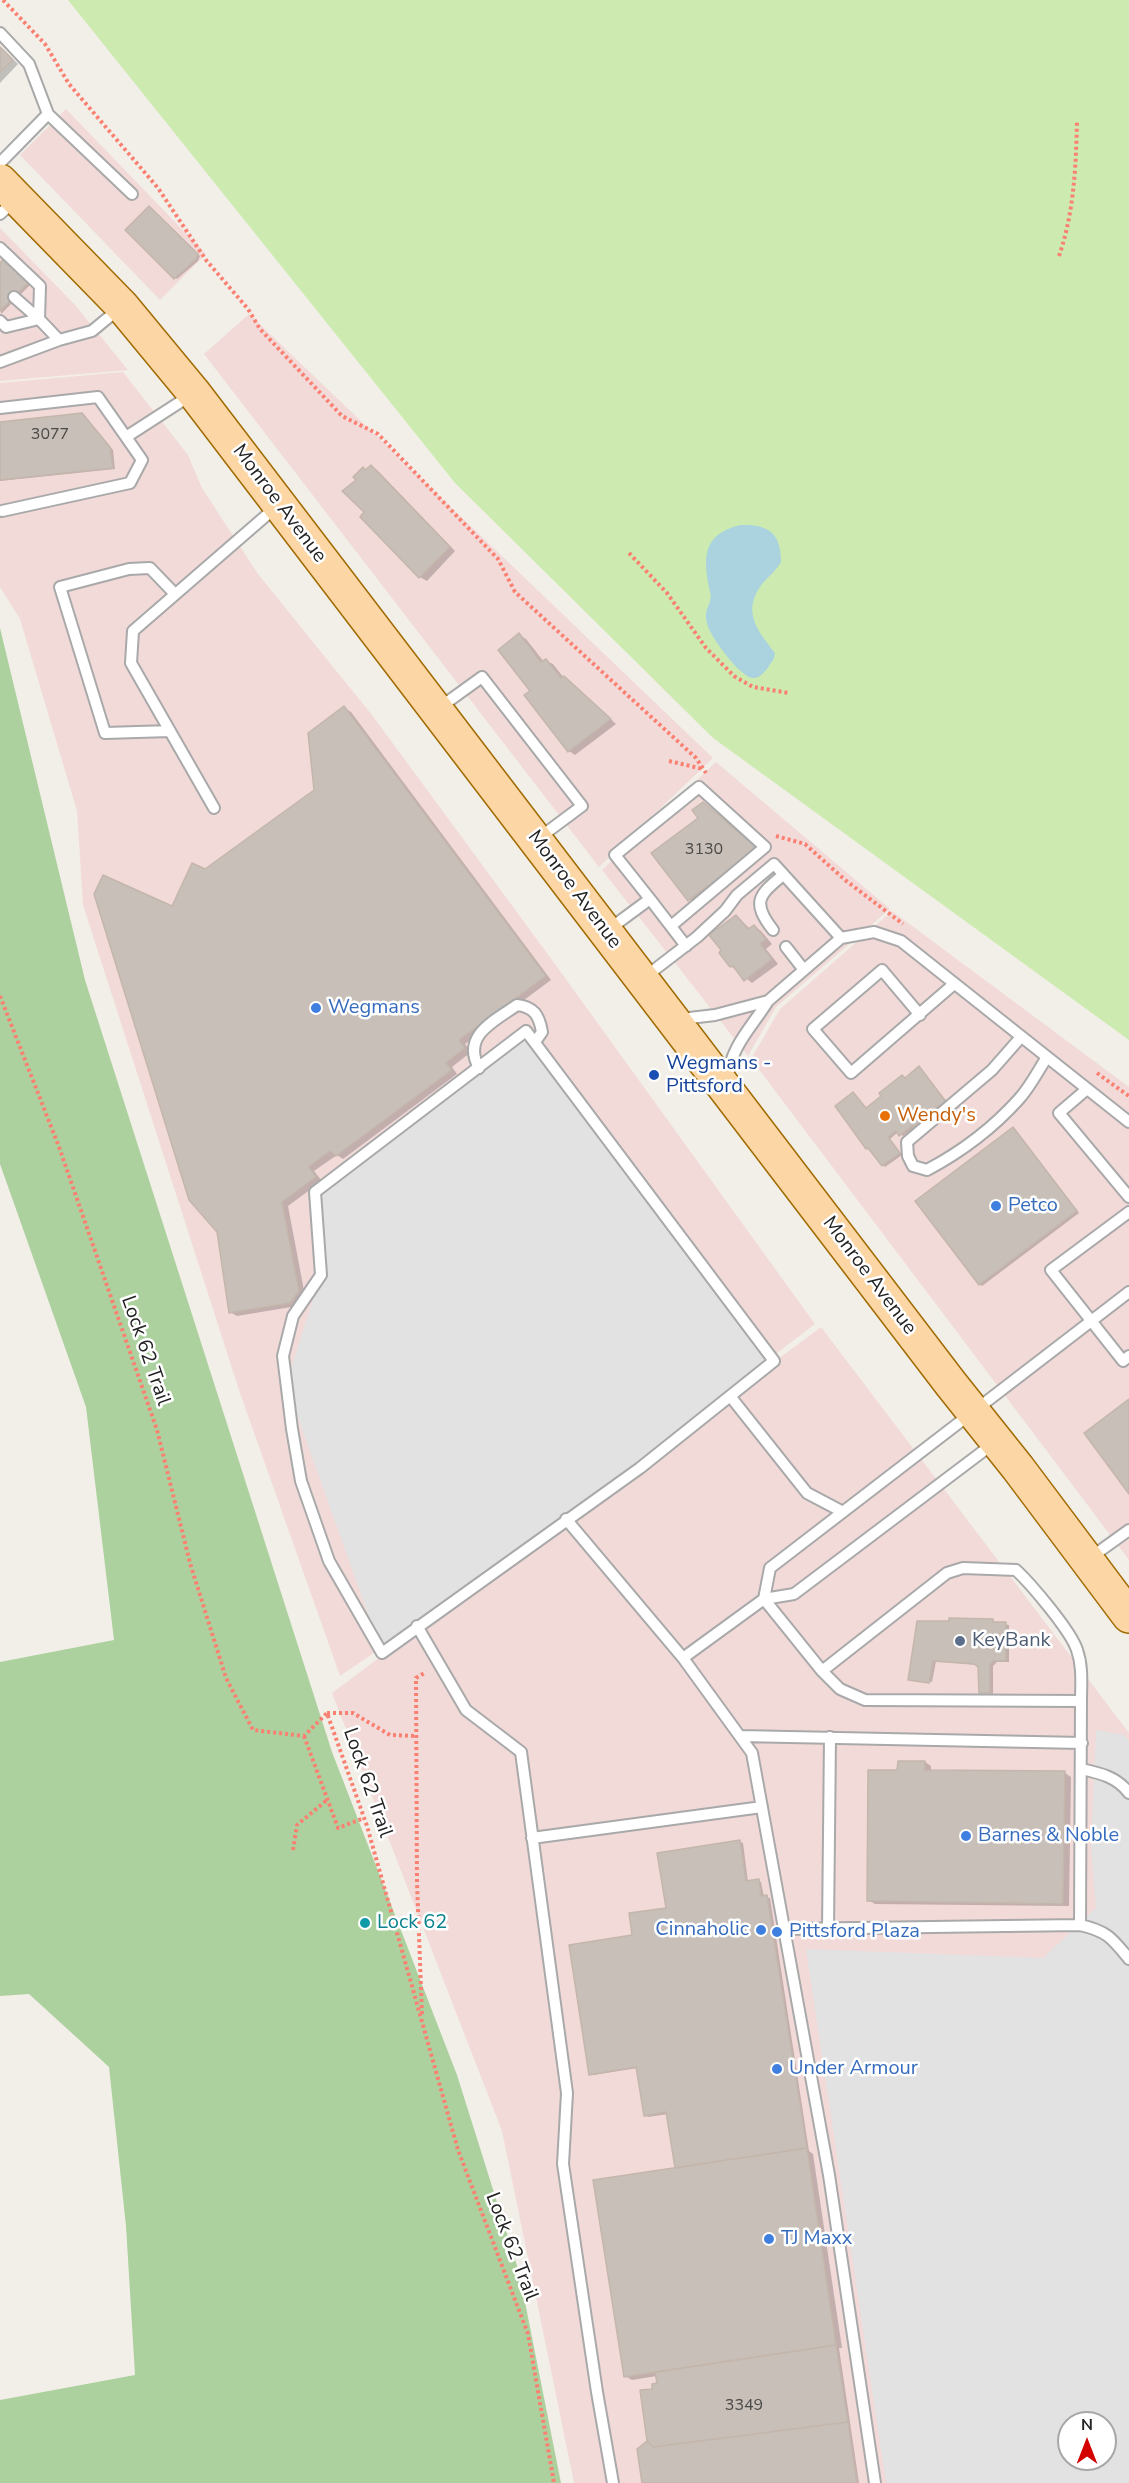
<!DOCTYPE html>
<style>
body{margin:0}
#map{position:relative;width:1129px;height:2483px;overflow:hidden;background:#f2efe9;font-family:"Nunito Sans",sans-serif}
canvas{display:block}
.north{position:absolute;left:1057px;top:2411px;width:60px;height:60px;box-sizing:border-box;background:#fff;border:2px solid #a7a7a7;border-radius:50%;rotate:0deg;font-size:16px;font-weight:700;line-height:24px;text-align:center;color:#222}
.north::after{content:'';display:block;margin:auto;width:21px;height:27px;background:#d40000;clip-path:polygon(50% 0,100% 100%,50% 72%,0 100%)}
</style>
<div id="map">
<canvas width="1129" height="2483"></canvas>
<div class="north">N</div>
</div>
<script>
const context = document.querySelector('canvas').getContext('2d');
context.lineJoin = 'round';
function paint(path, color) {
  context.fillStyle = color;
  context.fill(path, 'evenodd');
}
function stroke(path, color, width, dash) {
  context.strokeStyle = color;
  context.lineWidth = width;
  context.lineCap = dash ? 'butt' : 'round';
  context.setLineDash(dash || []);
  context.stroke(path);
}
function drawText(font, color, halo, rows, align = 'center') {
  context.font = font + ' "Nunito Sans",sans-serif';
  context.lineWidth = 5;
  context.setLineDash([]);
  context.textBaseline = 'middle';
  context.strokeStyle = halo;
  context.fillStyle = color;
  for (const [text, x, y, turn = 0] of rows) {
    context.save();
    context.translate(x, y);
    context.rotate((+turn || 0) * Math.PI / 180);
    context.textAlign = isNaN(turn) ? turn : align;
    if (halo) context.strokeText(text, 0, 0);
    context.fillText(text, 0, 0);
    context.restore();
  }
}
paint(new Path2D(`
 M66,109l140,145 -46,46 -140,-145z
 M0,228l76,78 52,64 -128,11z
 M249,314l464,444 -114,109 -395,-513z
 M123,372l65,83 14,33 56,86 114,141 183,249 260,360 -343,262 -132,90 -100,-283 -157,-488 -6,-94 -57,-192 -20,-32v-204z
 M716,762l174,147 -114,98 -28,49 -146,-186z
 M892,911l237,176v473l-378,-501 29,-50z
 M821,1327l308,406v750h-555l-72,-352 -170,-438zM1069,2423h36v36h-36z`), '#f2dad9');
paint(new Path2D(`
 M68,0h1061v1040l-416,-302 -258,-255z`), '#cdebb0');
paint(new Path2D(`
 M0,628l85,352 247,772 125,323 62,197 42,211h-561v-83l135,-25 -9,-149 -17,-159 -80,-73 -29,2v-334l114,-22 -28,-233 -86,-243z`), '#add19e');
paint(new Path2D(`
 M526,1031l248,330 -392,292 -96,-269 35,-109 -6,-83z
 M1096,1730l28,5 5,6v742h-243l-80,-534 237,9 53,-50 -5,-63zM1069,2423h36v36h-36z`), '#e2e2e2');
paint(new Path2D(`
 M740,525c29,-1 41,8 41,37 -5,9 -13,15 -19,22 -21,28 -4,47 13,69 -1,8 -4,9 -8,16 -4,4 -8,10 -15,9 -12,-2 -37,-36 -42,-47 -11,-23 4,-25 0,-39 -7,-33 -9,-57 30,-67z`), '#aad3df');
paint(new Path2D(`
 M0,46l18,18 -18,19z
 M152,210l48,46 -2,5 -21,18 -35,-32z
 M7,262l23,23 -29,29 -1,-49z
 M85,417l28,33 2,19 -115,12v-57z
 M371,467l7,4 77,80 -28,30 -7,-4 -54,-65 -8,-32 5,-11 4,2z
 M519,635l7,4 18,23 2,-1 7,3 11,14 7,4 45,42 -41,31 -6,-4 -37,-60z
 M344,708l7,4 200,268 -86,64 6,8 -19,15 5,7 -114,85 -6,-4 -23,16 8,10 -34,25 17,90 -8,10 -60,10 -7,-4 -57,-404 32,-37 110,-80z
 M758,850l-66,51 -39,-47z
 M737,916l13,13 4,-2 7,4 11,13 -6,5 12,15 -26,19 -21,-17z
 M920,1068l28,35 -21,14 2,2 -11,8 -2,-1 -13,10 -5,-4 -8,7 12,16 -17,12 -18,-19v-39z
 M1013,1128l66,85 -97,73 -2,-2z
 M993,1620l3,3 13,2v37h-12l-4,4v28l-13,-2v-25l-3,-2 -41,-4 -4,21 -21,-4 8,-56z
 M925,1762l6,4v5l134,2 6,4 -2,129 -194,-2 -7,-4z
 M740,1842l3,1 5,39h13l3,15 6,1 39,253 4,3 29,194h-3l20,135h-216l16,-99 -2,-8 -25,4 -7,-4 52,-207 -9,-55 -20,3 -3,-2 -7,-47 -45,7 -3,-1 44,-138 34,-27z`), '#0003');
const building = new Path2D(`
 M0,47l13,13 -13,12z
 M149,206l49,48 -2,5 -22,20 -49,-49z
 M4,258l25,24 -29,29v-48z
 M82,413l28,34 3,21 -113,12v-58z
 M371,465l79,82 -31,31 -59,-61 4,-5 -22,-21 14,-11 -3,-3 10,-10 2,3z
 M519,633l22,29 5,-3 15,19 3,-2 47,43 -43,33 -44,-57 6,-4 -32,-41z
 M344,706l202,270 -87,64 6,8 -19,15 6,7 -116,86 -6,-5 -21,16 7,10 -34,25 17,89 -9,12 -61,10 -12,-81 -28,-32 -95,-306 9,-19 69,31 20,-43 13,6 109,-79 -6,-57z
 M703,802l54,46 -69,53 -37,-48 47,-35 -6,-8z
 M736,915l12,14 6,-4 12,14 -6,5 12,15 -28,22 -11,-15 -3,1 -11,-14 2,-3 -12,-15z
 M919,1066l27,36 -21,13 2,2 -13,10 -1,-2 -14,11 -3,-5 -8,6 12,16 -18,13 -14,-18 -2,1 -31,-43 18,-14 13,16 15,-12 -2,-3 23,-18 3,3z
 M1013,1127l64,84 -98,74 -64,-84z
 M1129,1399v95l-45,-61z
 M949,1618l44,1v3h13v39h-13l-3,3v29h-11l-1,-26 -4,-3 -41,-3 -4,22 -21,-3 9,-59h32z
 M898,1761h27v9l140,1 -2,133 -196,-3 1,-131h29z
 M740,1840l6,41 13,-2 2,17 6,-1 40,253 -132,20 -9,-56 -22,4 -8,-49 -47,8 -20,-130 63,-10 -3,-22 37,-5 -9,-55z
 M807,2148l29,197 -212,32 -31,-197z
 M836,2345l12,77 -195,25 -6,-6 -7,-51 12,-1v-5l5,-1 -2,-11z
 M848,2422l9,61h-215l-5,-34 10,-8 6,6z`);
paint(building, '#c7bfb8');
stroke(building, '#c4b6ab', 1.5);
const service = new Path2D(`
 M0,33l29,31 19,50 -48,49
 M48,114l84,80
 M0,214l15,-14
 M0,248l40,38 -1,33 -25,-22
 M0,321l6,6 33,-8 20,21
 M0,362l59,-22 33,-9 28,-23
 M0,408l98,-11 28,40 65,-42
 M2,511l128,-28 12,-23 -16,-23
 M439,708l43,-31 100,129 -43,32
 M170,731l-65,2 -45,-146 69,-18 21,-1 24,25
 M214,808l-83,-145 2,-32 143,-124
 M650,899l-35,-44 84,-68 66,60 -94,79
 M608,930l42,-31 36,47
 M773,930c-22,-28 -14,-35 10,-55
 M841,938l33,-6 27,9 228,181
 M786,947l18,23
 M645,977l52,-40 28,-26 12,-16 37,-31 67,74 -73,63
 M920,1015l-38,-45 -69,59 38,44 103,-89
 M681,1019l34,-4 53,-14c-16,26 -39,47 -40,79
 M526,1031l248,330 -134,107 -258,185 -53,-92 -28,-80 -9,-52 -9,-73 10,-40 28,-41 -6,-83z
 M1021,1037l-29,33 -85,72 1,14 5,10 14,4c34,-18 66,-42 92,-71 11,-12 19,-28 28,-42
 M479,1068c-18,-33 16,-47 38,-63 17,2 22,10 25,27l-7,10
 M1087,1089l-28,24 70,84
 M1129,1212l-78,58 72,91 6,-5
 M730,1396l77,97 36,19
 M566,1519l117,139 69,95 77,422 46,308
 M1090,1558l39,-28
 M764,1599l58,72 18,18 25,11 216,1c0,-17 2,-34 -4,-51 -6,-19 -46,-66 -61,-80l-53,-2 -16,5 -125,98
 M764,1599l6,-31 359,-276
 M417,1626l49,84 55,42 46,341 -4,71 34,228 16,91
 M683,1658l81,-59 30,-5 200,-151
 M740,1736l342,7
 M1081,1769c19,4 36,8 48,24
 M532,1838l230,-31
 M1080,1925l1,-224
 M784,1929l296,-4c27,6 32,13 49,34
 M828,1930l2,-193`);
const primary = new Path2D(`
 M0,181l122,125 72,87 757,991 67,84 111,148`);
stroke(service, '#a9a9a9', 14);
stroke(primary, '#a06b00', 36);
stroke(new Path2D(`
 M3,0l42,44 24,40 89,104 48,72 42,49 12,20 82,87 36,18 120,125 17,33 181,166 10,15
 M1059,256c15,-43 17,-90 18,-136
 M629,553l38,40 39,55 28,28 19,11 36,6
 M669,761l34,8
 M776,836l29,8 40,36 58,44
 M0,996l59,151 98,283 33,133 36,115 27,52 51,6 23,-23 40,113 91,324 70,184 26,149
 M1097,1073l32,23
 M327,1713h26l37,22 26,1
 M304,1736l34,92 26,-10
 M293,1850l4,-25 30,-25
 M422,2014l-5,-131 -1,-205 10,-6`), '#fa8072', 4, [3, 3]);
stroke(service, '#fff', 10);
stroke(primary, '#fcd6a4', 33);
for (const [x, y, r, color] of [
 [316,1008,6,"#3f7fe0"],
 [654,1075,6,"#1a4fb4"],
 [885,1116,6,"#e8710a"],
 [996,1206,6,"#3f7fe0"],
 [960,1641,6,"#5c6f8a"],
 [966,1836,6,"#3f7fe0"],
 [365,1923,6,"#0f9aa8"],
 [761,1930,6,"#3f7fe0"],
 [777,1932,6,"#3f7fe0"],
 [777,2069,6,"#3f7fe0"],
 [769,2239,6,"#3f7fe0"]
]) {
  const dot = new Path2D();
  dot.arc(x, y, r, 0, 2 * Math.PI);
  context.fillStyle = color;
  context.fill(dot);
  stroke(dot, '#fff', 2);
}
drawText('16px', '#4b4948', null, [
 ["3077",50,435],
 ["3130",704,850],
 ["3349",744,2406]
]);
drawText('20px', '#222', '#fff', [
 ["Monroe Avenue",279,504,53],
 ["Monroe Avenue",574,890,53],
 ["Monroe Avenue",869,1276,53],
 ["Lock 62 Trail",145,1351,71],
 ["Lock 62 Trail",367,1783,71],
 ["Lock 62 Trail",511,2247,69]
]);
drawText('20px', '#366cbe', '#fff', [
 ["Wegmans",328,1008],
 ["Petco",1008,1206],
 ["Barnes & Noble",978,1836],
 ["Cinnaholic",749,1930,"right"],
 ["Pittsford Plaza",789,1932],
 ["Under Armour",789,2069],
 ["TJ Maxx",781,2239]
], 'left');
drawText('20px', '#164399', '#fff', [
 ["Wegmans -",666,1064],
 ["Pittsford",666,1087]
], 'left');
drawText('20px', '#c56008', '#fff', [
 ["Wendy's",897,1116]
], 'left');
drawText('20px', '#4e5e75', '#fff', [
 ["KeyBank",972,1641]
], 'left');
drawText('20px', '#0d838f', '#fff', [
 ["Lock 62",377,1923]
], 'left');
</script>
